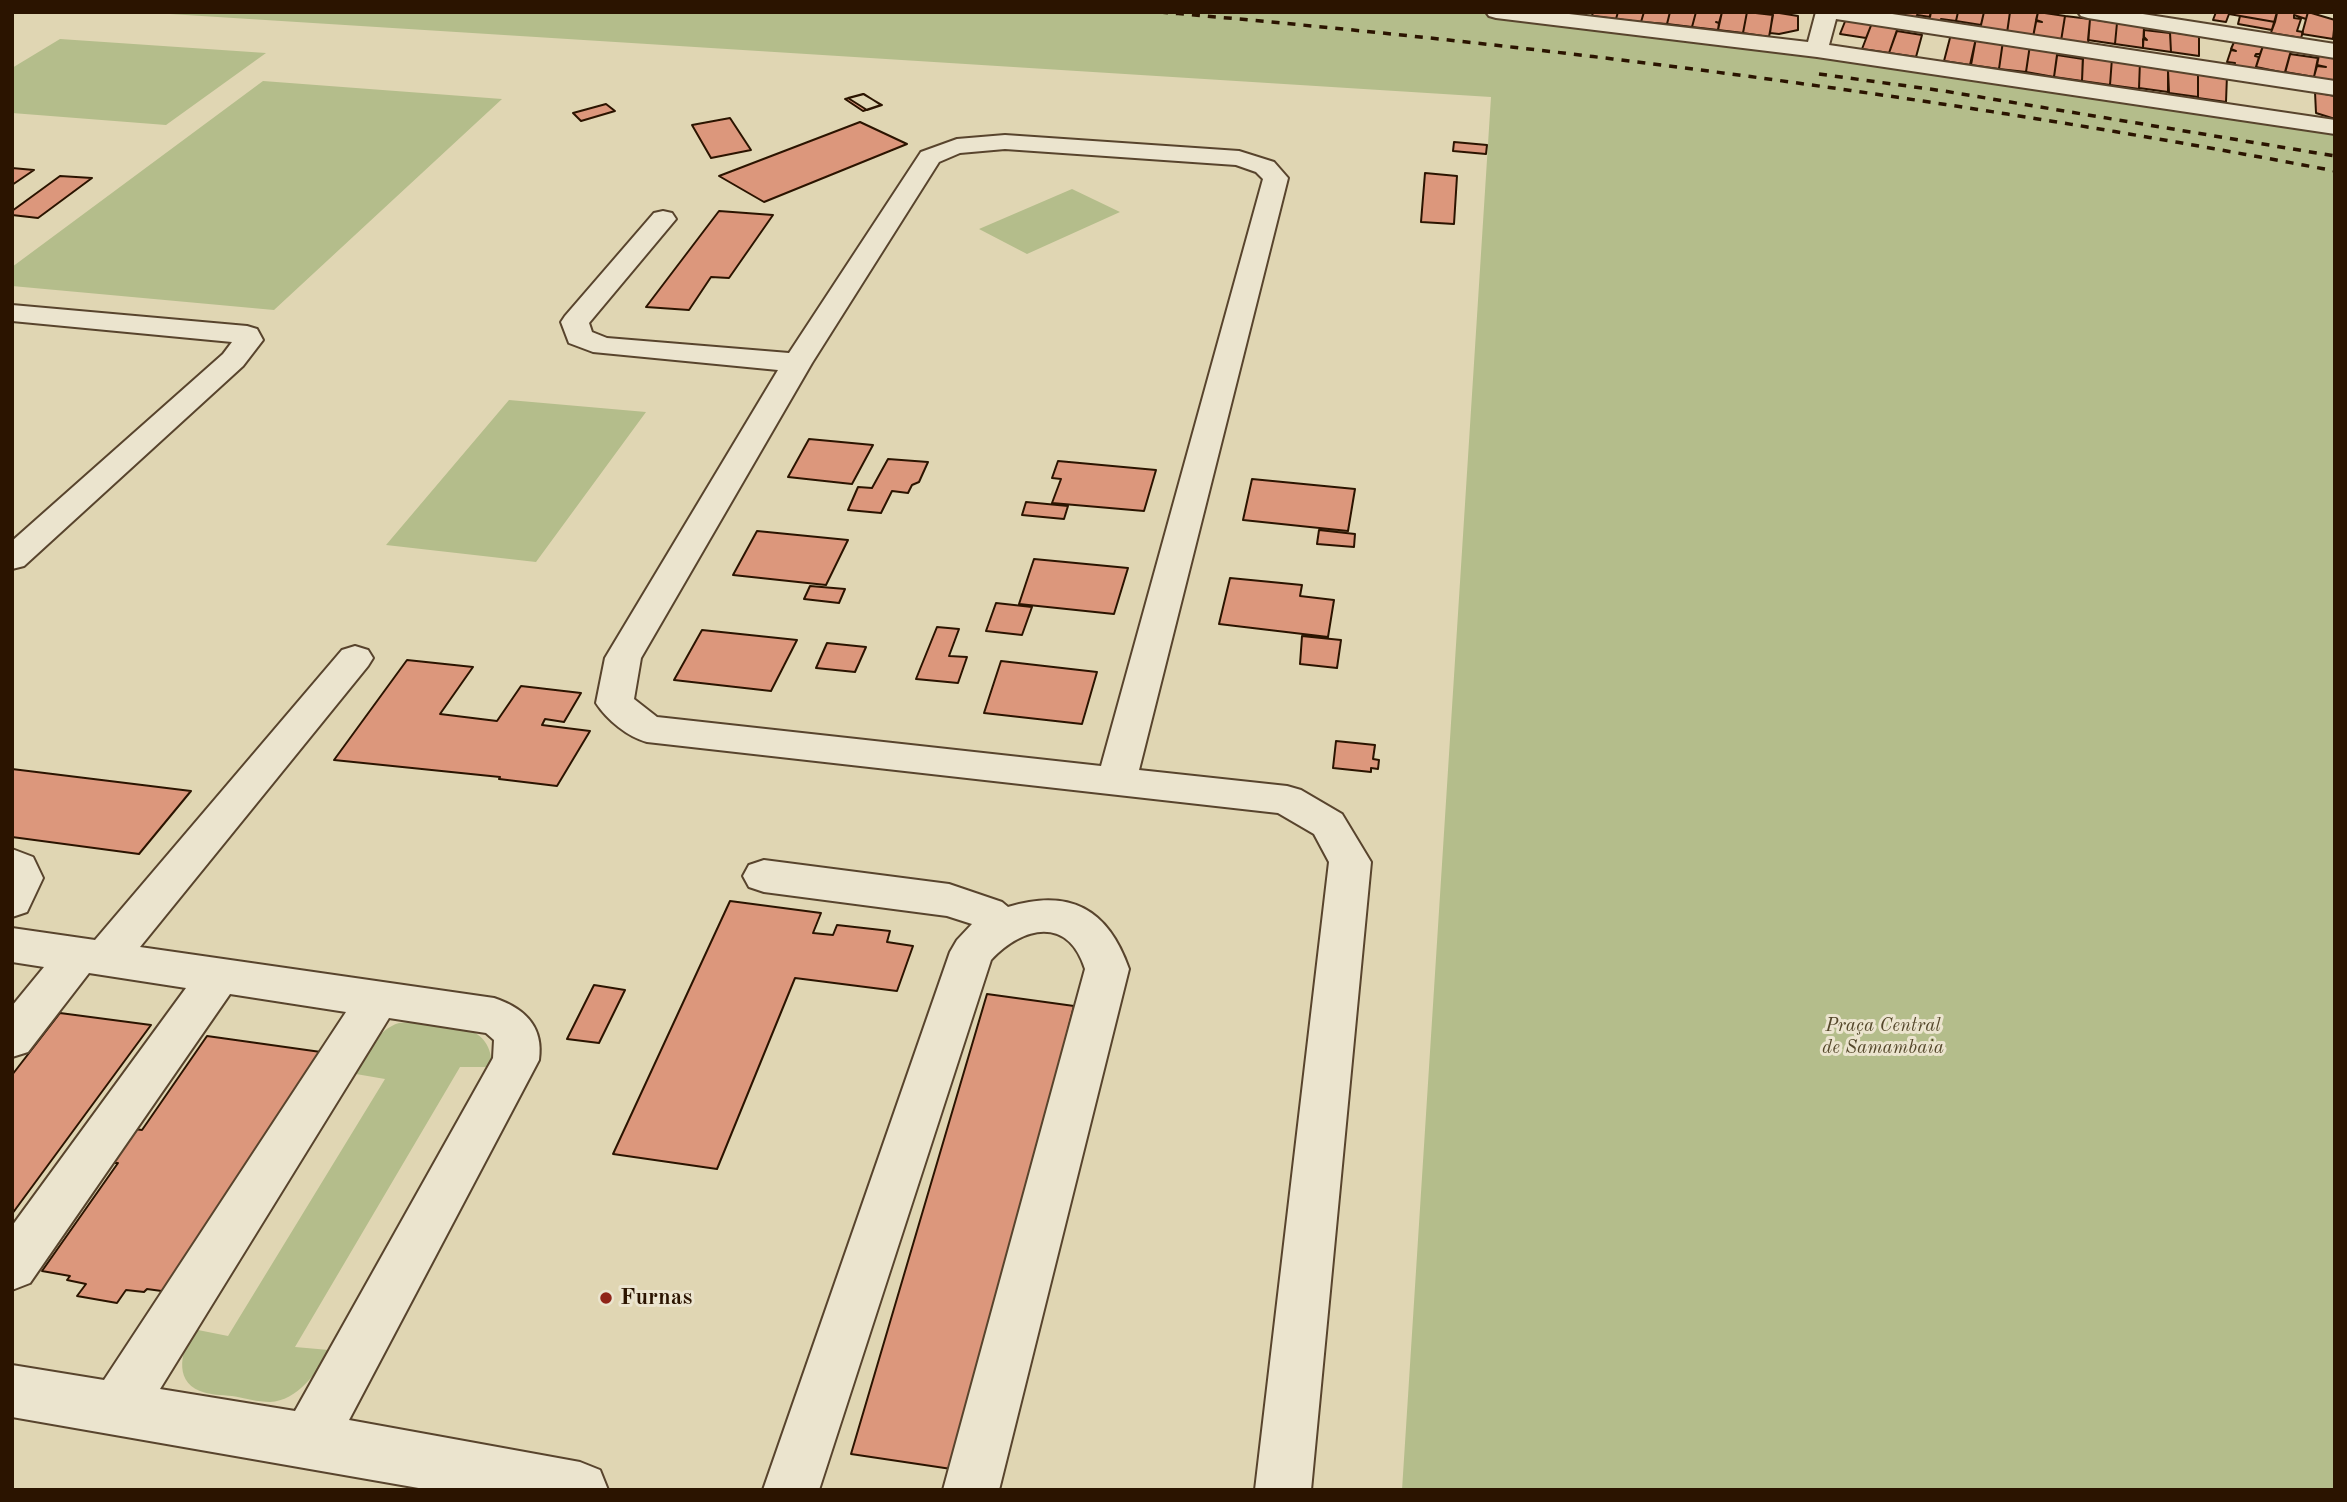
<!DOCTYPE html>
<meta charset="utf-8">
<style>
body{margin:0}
#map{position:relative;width:2347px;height:1502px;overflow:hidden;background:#e0d6b3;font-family:"Old Standard TT",serif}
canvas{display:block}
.frame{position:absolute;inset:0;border:14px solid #2b1400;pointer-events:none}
</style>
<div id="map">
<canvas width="2347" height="1502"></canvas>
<div class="frame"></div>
</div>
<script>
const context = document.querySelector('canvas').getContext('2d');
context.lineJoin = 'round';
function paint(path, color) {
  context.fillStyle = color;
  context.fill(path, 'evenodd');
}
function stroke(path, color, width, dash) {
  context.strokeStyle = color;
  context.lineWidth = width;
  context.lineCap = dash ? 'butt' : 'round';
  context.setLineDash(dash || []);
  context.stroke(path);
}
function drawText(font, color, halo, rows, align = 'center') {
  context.font = font + ' "Old Standard TT",serif';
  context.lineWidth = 6;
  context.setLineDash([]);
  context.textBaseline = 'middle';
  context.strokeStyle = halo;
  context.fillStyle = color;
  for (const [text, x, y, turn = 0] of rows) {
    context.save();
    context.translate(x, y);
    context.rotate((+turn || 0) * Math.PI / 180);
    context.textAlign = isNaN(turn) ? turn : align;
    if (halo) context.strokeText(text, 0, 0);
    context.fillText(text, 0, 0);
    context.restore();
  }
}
paint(new Path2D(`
 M138,12h1411l786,114v1364h-933l89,-1393z
 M60,39l206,14 -100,72 -154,-12v-45z
 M263,81l239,18 -228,211 -262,-24v-19z
 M1072,189l48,23 -93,42 -48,-25z
 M509,400l137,12 -110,150 -150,-17z
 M422,1022c32,4 70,2 70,45h-32l-165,280 34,3c-10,21 -32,51 -59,52 -12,0 -26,-4 -38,-6 -10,-1 -23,-1 -32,-5 -28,-11 -17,-43 -7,-62l35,7 157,-257 -29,-5c8,-19 22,-45 43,-51 7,-1 16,-1 23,-1z`), '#b4bd8b');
const building = new Path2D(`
 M1593,12h25l-2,7 -24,-3z
 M1618,12h26l-3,10 -25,-3z
 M1644,12h26l-3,12 -26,-2z
 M1670,12h26l-4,15 -25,-3z
 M1696,12h26l-3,11 -3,-1 3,1 -1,7 -26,-3z
 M1747,12l26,3 -4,22 -26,-4z
 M1747,12l-4,21 -25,-3 4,-18z
 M1773,12l25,4v14l-19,4 -9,-1z
 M1904,12h27l-1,5 -13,-2 -2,5 -13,-2z
 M1931,12h27l-2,9 -15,-2 -1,5 -12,-2z
 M1958,12h26l-3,13 -25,-4z
 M1984,12h26l-3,21 -27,-4z
 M2010,12h28l-5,25 -26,-4z
 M2038,12l27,4 -4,25 -28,-4 3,-16 6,1 -6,-2z
 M2216,12h57l4,1 -2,9 -46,-8 -3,8 -13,-2z
 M2308,12l-2,7 -12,-4v3l7,1 -4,12 6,1 -2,6 -30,-5 6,-21z
 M2308,12l27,8 -2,19 -31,-5z
 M2065,16l25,3 -2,26 -27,-4z
 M2240,16l35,6 -3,8 -34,-6z
 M1846,19l26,4 -6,15 -26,-4z
 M2090,19l27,4 -2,21 -27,-4z
 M1872,23l26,4 -9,26 -27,-4z
 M2117,23l27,4 -1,21 -28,-4z
 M2144,30l26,3 1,19 -28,-4v-9l4,1 -3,-3z
 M1897,31l25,4 -6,22 -27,-4z
 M2170,32l29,4v20l-28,-4z
 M1951,34l25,4 -6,27 -26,-4z
 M1976,38l27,3 -4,28 -28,-4z
 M2003,41l27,4 -4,27 -27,-3z
 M2234,42l29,4 -3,8h-4l-1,2 4,1 -4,13 -21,-4 1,-3 -8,-1 4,-12 5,1 -5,-2z
 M2030,45l28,4 -4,28 -28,-5z
 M2263,46l28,5 -6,22 -29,-6z
 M2083,53l29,5 -2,27 -28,-4z
 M2290,54l28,4 -4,19 -29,-5z
 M2057,55l26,4 -1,22 -28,-4z
 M2319,55l16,3v26l-22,-4 4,-14 9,1 -9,-2z
 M2112,58l28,3 -1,28 -29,-4z
 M2140,61l28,4v27l-29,-4z
 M2173,68l25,2v27l-29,-4 -1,-23z
 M2198,70l29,5 -1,27 -28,-4z
 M2315,92l20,4v23l-19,-6z
 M863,94l19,11 -15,5 -19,-12z
 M864,94l17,11 -18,6 -18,-12z
 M606,104l9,7 -34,10 -8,-8z
 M730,118l21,32 -40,8 -19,-33z
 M860,122l47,22 -143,58 -45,-26z
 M1454,142l33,3 -1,9 -33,-3z
 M12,168l22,2 -22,15z
 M1425,173l32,3 -3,48 -33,-2z
 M60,176l32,2 -54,40 -26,-3v-4z
 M719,211l54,4 -44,63 -18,-1 -22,33 -43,-3z
 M809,439l64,6 -21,39 -64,-7z
 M888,459l40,3 -9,20 -7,3 -4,8 -16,-2 -11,22 -33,-3 10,-23 14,1z
 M1058,461l98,9 -12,41 -92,-8 9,-24 -9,-1z
 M1252,479l103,10 -7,42 -105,-11z
 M1026,502l42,4 -4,13 -42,-4z
 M1319,530l36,4 -1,13 -37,-3z
 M757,531l91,9 -22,45 -93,-10z
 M1034,559l94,9 -14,46 -95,-10z
 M1230,578l72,7 -2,11 34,4 -6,37 -109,-13z
 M810,586l35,3 -6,14 -35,-4z
 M996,603l36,4 -10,28 -36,-4z
 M937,627l22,2 -10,27 18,1 -9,26 -42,-4z
 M702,630l95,10 -26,51 -97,-11z
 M1302,636l39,4 -4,28 -37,-4z
 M827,643l39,4 -11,25 -39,-4z
 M407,660l66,7 -33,47 57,7 24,-35 60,7 -17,29 -19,-3 -3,6 48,6 -33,55 -58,-7 1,-2 -166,-17z
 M1001,661l96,11 -15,52 -98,-11z
 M1336,741l39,4 -2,14 6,1 -1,9 -7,-1v4l-38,-4z
 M12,769l179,22 -52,63 -127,-17z
 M730,901l91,12 -8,20 20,2 4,-10 53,6 -3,11 26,4 -16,45 -102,-13 -78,191 -104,-15z
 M594,985l31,5 -26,53 -32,-4z
 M987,994l87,12 -116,464 -107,-16z
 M60,1013l91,12 -139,189v-139z
 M207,1036l121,17 -152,240 -29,-4 -3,3 -18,-2 -9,13 -40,-7 9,-12 -19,-4 3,-4 -28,-5 76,-108h-7l23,-34 8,1z`);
paint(building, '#dc977c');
stroke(building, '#2b1400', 2);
const minor = new Path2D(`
 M1486,12h66l256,30 8,-30h63l456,69v14l-499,-76 -7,26 506,75v14l-518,-77 -321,-39 -7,-2z
 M2078,12h52l205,32v14l-247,-40 -7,-2z
 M1005,135l234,16 35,11 14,16 -149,592 148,16 14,4 41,24 29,48 -60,628h-56l74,-628 -15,-28 -36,-21 -631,-71c-19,-5 -40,-22 -51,-39l9,-45 173,-288 -185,-18 -24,-9 -8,-21 4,-6 89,-103 9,-2 9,2 4,6 -87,104 3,9 15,6 182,15 132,-201 36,-13zM1005,149l231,16 20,7 7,7 -162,587 -444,-49 -23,-18 7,-41 171,-295 127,-201 21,-9z
 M12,305l235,21 10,3 6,11 -20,26 -219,200 -12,3v-28l211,-187 9,-12 -220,-21z
 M355,646l13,4 5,8 -5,8 -228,281 354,51c30,10 50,28 45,62l-190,360 231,42 20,8 8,20h-178l-418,-73v-52l92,15 242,-368 -116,-18 -200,289 -18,7v-64l174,-238 -97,-15 -61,79 -16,5v-51l32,-39 -32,-5v-34l83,12 247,-290zM389,1018l97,15 8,7 -1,18 -198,353 -135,-22z
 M12,849l21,8 10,21 -16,34 -15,5z
 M764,860l185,24 53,18 6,5c62,-19 100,2 121,62l-130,521h-56l142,-521c-17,-53 -62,-43 -94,-9l-172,530h-56l187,-538 7,-12 15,-16 -25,-8 -183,-24 -15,-5 -6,-11 6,-11z`);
stroke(minor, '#58442d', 4);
paint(minor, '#ebe4ce');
stroke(new Path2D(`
 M1160,12c395,34 786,85 1175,159
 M1819,74l125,17 391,65`), '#2b1400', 3.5, [8, 8]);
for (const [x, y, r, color] of [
 [606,1298,7,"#8f2418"]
]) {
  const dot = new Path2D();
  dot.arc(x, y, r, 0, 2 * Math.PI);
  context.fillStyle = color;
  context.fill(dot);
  stroke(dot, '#ebe4ce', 2.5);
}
drawText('italic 19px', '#54472a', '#ebe4ce', [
 ["Praça Central",1883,1026],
 ["de Samambaia",1883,1048]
]);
drawText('bold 23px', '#2b1400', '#ebe4ce', [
 ["Furnas",620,1298]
], 'left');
</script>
